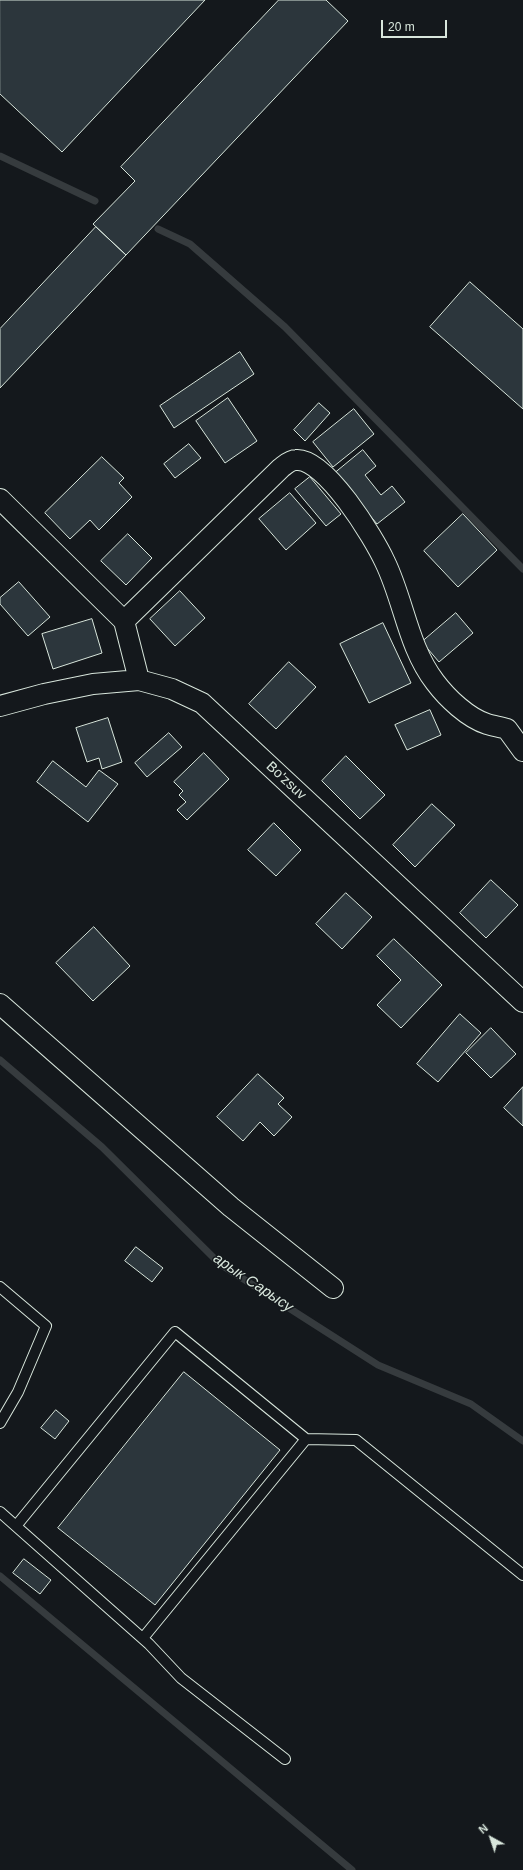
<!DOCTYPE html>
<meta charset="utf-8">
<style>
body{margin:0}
#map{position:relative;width:523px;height:1870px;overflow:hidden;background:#14181c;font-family:Arial,sans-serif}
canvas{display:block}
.north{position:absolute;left:471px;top:1818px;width:40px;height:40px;-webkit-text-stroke:3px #14181c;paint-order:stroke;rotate:320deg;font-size:11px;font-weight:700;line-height:16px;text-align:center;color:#d8e6dc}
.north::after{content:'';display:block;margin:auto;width:14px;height:18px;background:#d8e6dc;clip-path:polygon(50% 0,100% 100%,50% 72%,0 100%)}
.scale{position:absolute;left:381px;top:20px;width:66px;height:18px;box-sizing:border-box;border:2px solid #d8e6dc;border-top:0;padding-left:5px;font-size:12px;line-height:14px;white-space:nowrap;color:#d8e6dc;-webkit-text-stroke:3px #14181c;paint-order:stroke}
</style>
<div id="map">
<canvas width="523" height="1870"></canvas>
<div class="north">N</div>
<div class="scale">20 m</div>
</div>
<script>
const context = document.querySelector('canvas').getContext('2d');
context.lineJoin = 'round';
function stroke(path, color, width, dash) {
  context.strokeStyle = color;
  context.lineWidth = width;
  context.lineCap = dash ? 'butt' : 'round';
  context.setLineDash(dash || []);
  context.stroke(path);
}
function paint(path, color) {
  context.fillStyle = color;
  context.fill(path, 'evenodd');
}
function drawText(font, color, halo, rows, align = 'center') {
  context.font = font + ' Arial,sans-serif';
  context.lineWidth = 3;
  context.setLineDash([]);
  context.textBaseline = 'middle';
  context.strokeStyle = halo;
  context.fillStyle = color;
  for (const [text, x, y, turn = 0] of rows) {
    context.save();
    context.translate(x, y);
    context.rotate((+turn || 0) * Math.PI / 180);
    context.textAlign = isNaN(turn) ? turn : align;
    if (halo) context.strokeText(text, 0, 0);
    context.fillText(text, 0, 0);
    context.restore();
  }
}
stroke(new Path2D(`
 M0,156l95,45
 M158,229l32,15 95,83 238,242
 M0,1060l102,87 118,117 158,101 93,39 52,37
 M0,1576l352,294`), '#363b3e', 7);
const building = new Path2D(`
 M0,0h205l-143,152 -62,-58z
 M279,0h47l22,21 -222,234 -33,-31 42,-43 -14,-14z
 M96,227l30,28 -126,133v-59z
 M470,282l53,47v80l-93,-82z
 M240,352l14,22 -80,54 -14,-22z
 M228,398l29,43 -32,22 -29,-42z
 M319,403l11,10 -25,28 -11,-11z
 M354,409l20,25 -41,33 -20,-25z
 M189,444l12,14 -26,20 -11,-14z
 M363,450l13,16 -11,9 16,20 11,-9 13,16 -28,22 -42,-51z
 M102,457l22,21 -5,5 13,14 -33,33 -9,-10 -20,19 -25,-26z
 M310,477l31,37 -15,12 -31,-37z
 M290,493l26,30 -30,27 -27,-31z
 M463,514l34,36 -39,37 -34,-36z
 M128,534l24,24 -26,27 -25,-24z
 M19,582l31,35 -22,19 -28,-32v-6z
 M180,591l25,27 -30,28 -25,-27z
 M456,613l17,20 -34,29 -17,-20z
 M92,619l10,34 -49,16 -11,-35z
 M383,623l28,60 -42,20 -29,-59z
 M289,662l27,25 -40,42 -27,-25z
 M430,710l11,25 -34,15 -12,-25z
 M108,718l14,44 -20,7 -3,-11 -12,4 -11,-34z
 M169,733l13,14 -35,30 -12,-14z
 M204,753l25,26 -42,41 -10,-10 9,-8 -7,-7 4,-4 -9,-9z
 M346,756l39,39 -25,24 -38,-38z
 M53,761l33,26 13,-17 19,14 -30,38 -51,-40z
 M432,804l23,21 -40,42 -22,-22z
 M274,823l27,27 -25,26 -28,-26z
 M491,880l27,25 -32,33 -26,-25z
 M346,893l26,24 -30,32 -26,-25z
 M94,927l36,39 -37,35 -37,-38z
 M394,939l48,46 -41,43 -24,-23 24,-25 -24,-24z
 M460,1014l21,19 -43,49 -21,-18z
 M491,1028l25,26 -25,24 -25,-25z
 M258,1074l26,24 -6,6 14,13 -18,19 -14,-14 -17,19 -26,-24z
 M523,1087v39l-19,-18z
 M136,1247l27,21 -11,14 -27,-21z
 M184,1372l96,78 -125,155 -97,-77z
 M56,1410l13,11 -14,18 -14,-11z
 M24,1559l27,21 -11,14 -27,-21z`);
paint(building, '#2c363c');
stroke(building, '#d8e6dc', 1);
const service = new Path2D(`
 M0,1287l46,39 -28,66 -18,31
 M306,1439l50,1 167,135
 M0,1512l149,132 32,34 104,81
 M16,1526l159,-194 131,107 -163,199`);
const minor = new Path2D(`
 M0,499l124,122 15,59
 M124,621l157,-153c4,-3 9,-8 15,-8 29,-3 78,78 89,102 19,39 23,85 50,120 12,16 33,36 52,42 6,2 14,3 20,5l16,22
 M0,706l44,-12 49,-10 46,-4 33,9 30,14 321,299
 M0,1004l231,203 102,81`);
stroke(service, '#d8e6dc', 12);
stroke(minor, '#d8e6dc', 22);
stroke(service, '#14181c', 10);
stroke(minor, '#14181c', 20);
drawText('14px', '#d8e6dc', '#14181c', [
 ["Bo'zsuv",286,781,43]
]);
drawText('italic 15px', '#d8e6dc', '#14181c', [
 ["арык Сарысу",253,1283,34]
]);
</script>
